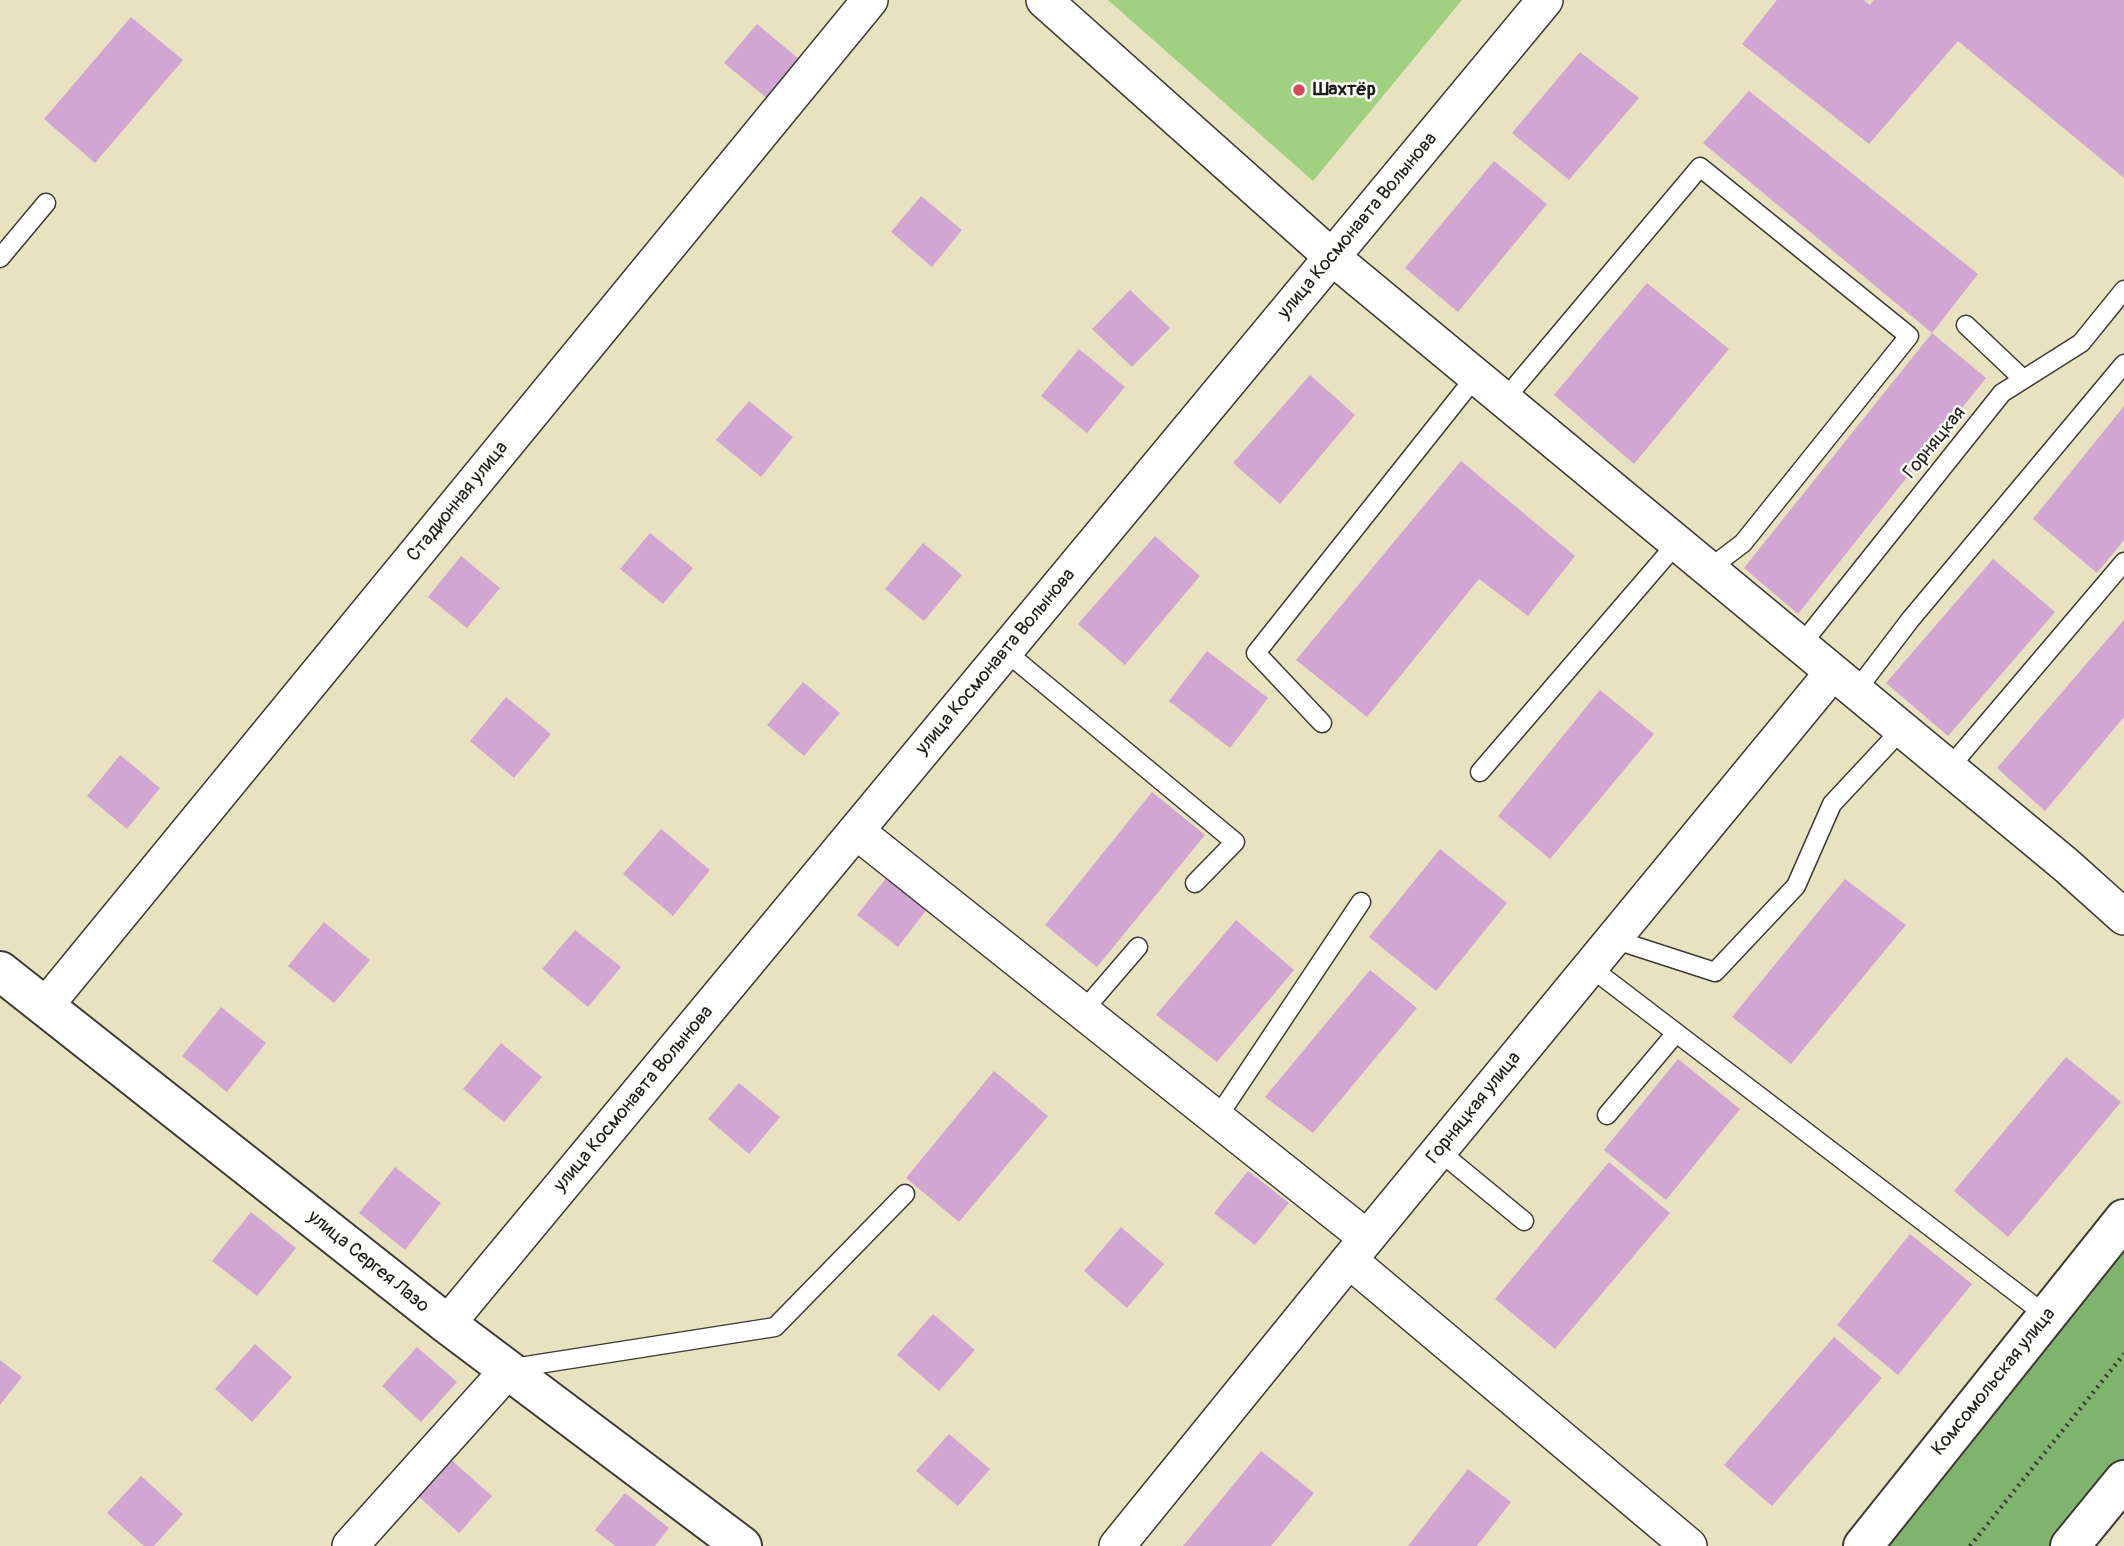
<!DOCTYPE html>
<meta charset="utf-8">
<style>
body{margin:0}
canvas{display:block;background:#e8e2c1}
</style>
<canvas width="2124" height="1546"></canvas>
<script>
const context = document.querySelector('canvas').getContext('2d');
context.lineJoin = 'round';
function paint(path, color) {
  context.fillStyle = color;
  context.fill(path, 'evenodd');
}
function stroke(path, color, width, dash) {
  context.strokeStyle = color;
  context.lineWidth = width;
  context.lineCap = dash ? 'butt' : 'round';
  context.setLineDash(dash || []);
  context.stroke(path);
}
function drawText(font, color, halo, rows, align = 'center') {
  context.font = font + ' Pangolin,sans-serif';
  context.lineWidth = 5;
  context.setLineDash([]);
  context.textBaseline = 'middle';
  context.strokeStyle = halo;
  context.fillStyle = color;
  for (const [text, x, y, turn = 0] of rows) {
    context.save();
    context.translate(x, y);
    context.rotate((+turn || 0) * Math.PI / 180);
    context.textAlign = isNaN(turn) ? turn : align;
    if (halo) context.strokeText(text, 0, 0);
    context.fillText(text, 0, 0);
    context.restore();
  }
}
paint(new Path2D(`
 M1108,0h354l-149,181z`), '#a0d180');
paint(new Path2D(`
 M2124,1252v207l-68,87h-176z`), '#80b36e');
paint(new Path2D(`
 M1777,0h87l6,5 4,-5h250v178l-166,-137 -89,103 -127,-100z
 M131,17l52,43 -88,103 -51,-44z
 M757,24l42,35 -31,40 -44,-36z
 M1580,52l59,46 -70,82 -57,-47z
 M1749,91l229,183 -46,59 -229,-190z
 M1494,161l53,43 -89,108 -53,-44z
 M921,196l41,34 -30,37 -41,-35z
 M1647,283l82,66 -95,115 -80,-69z
 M1130,290l40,38 -38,39 -40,-38z
 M1932,333l54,45 -188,236 -54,-46z
 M1079,349l46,38 -38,46 -46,-37z
 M1310,375l45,40 -75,89 -47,-41z
 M749,401l44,36 -32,40 -45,-37z
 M2124,406v134l-27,33 -64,-54z
 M1461,461l114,95 -47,60 -49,-37 -112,138 -71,-57z
 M650,533l43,35 -30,36 -43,-35z
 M1155,536l45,40 -75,89 -47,-41z
 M923,543l39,32 -38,46 -39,-32z
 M461,556l39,32 -33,40 -39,-31z
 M1993,559l62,53 -107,124 -62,-53z
 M2124,620v97l-79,94 -48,-43z
 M1207,651l61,47 -38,50 -61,-47z
 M803,682l37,31 -36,43 -37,-31z
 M1600,690l54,44 -104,125 -52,-43z
 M506,697l45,37 -37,44 -44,-37z
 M120,755l40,33 -33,41 -40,-33z
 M1152,792l53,43 -108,132 -52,-42z
 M661,829l49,41 -37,46 -50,-42z
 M1440,849l67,54 -71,88 -67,-54z
 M895,867l40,32 -37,48 -41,-32z
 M1845,879l61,46 -115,139 -59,-47z
 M1236,920l58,50 -77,92 -61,-47z
 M324,922l46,38 -36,43 -46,-37z
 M575,930l46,37 -33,40 -46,-38z
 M1370,970l47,38 -104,125 -48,-36z
 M221,1007l45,36 -39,49 -45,-36z
 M501,1043l41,34 -38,45 -41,-33z
 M2066,1057l55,45 -113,135 -54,-46z
 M1678,1059l62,50 -74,91 -62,-50z
 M994,1071l54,45 -89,106 -53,-44z
 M739,1083l41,34 -31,37 -41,-35z
 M1609,1162l61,51 -115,136 -60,-50z
 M395,1167l46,36 -36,47 -46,-37z
 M1248,1171l41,32 -34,42 -41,-32z
 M251,1212l45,36 -39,48 -45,-35z
 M1121,1227l43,37 -37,44 -43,-37z
 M1910,1234l62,50 -74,91 -61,-50z
 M933,1314l42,36 -36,41 -42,-36z
 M1834,1337l48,41 -110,128 -48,-41z
 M255,1344l37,33 -40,45 -37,-33z
 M417,1347l40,35 -36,40 -39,-36z
 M0,1360l22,17 -22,28z
 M949,1434l41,35 -32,37 -42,-35z
 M1261,1451l53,42 -43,53h-88z
 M450,1459l42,37 -33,37 -42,-38z
 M1468,1469l43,33 -34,44h-69z
 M141,1476l42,38 -29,32h-10l-37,-33z
 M625,1493l44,35 -14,18h-40l-20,-16z`), '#d1a6d3');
const service = new Path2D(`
 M0,258l46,-55
 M1966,325l57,54
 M1504,400l196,-233 209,169 -166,207 -34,26
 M1801,645l201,-252 79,-50 43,-53
 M1005,651l230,191 -40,41
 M1856,691l54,-71 214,-256
 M1322,723l-66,-70 220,-277
 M1949,768l175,-206
 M1480,772l197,-229
 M1613,939l102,33 81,-86 36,-82 70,-75
 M1590,967l457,349
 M1083,1011l55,-64
 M1607,1115l69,-82
 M1217,1118l144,-216
 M1439,1151l85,70
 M513,1368l262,-41 130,-133`);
const minor = new Path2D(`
 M1044,0l288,257 734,608 58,52
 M856,831l511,407
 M46,1005l824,-1005
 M1349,1260l340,286
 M447,1324l1098,-1324
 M350,1546l159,-177
 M1117,1546l232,-286 484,-588`);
const tertiary = new Path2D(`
 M0,971l447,353 295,222`);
const secondary = new Path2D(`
 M1863,1546l261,-327
 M2070,1546l54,-66`);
stroke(service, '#3b3a35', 21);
stroke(minor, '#3b3a35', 38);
stroke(tertiary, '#3b3a35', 42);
stroke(secondary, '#3b3a35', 42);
stroke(new Path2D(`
 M1970,1546l154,-192`), '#3b3a35', 4.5, [2, 5]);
stroke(service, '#fff', 18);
stroke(minor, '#fff', 35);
stroke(tertiary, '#fff', 38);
stroke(secondary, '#fff', 38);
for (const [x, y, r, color] of [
 [1299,90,7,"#d1495b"]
]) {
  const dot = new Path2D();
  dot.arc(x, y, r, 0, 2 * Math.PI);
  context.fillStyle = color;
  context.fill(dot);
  stroke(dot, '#fdfcf7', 2.5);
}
drawText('bold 19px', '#1c1c1c', '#fdfcf7', [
 ["Шахтёр",1313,90]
], 'left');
drawText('19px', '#1c1c1c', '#fdfcf7', [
 ["улица Космонавта Волынова",1358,226,-50],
 ["Горняцкая",1935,443,-51],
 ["Стадионная улица",458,502,-51],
 ["улица Космонавта Волынова",996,662,-50],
 ["улица Космонавта Волынова",634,1099,-50],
 ["Горняцкая улица",1474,1108,-51],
 ["улица Сергея Лазо",368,1262,39],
 ["Комсомольская улица",1994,1382,-51]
]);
</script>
